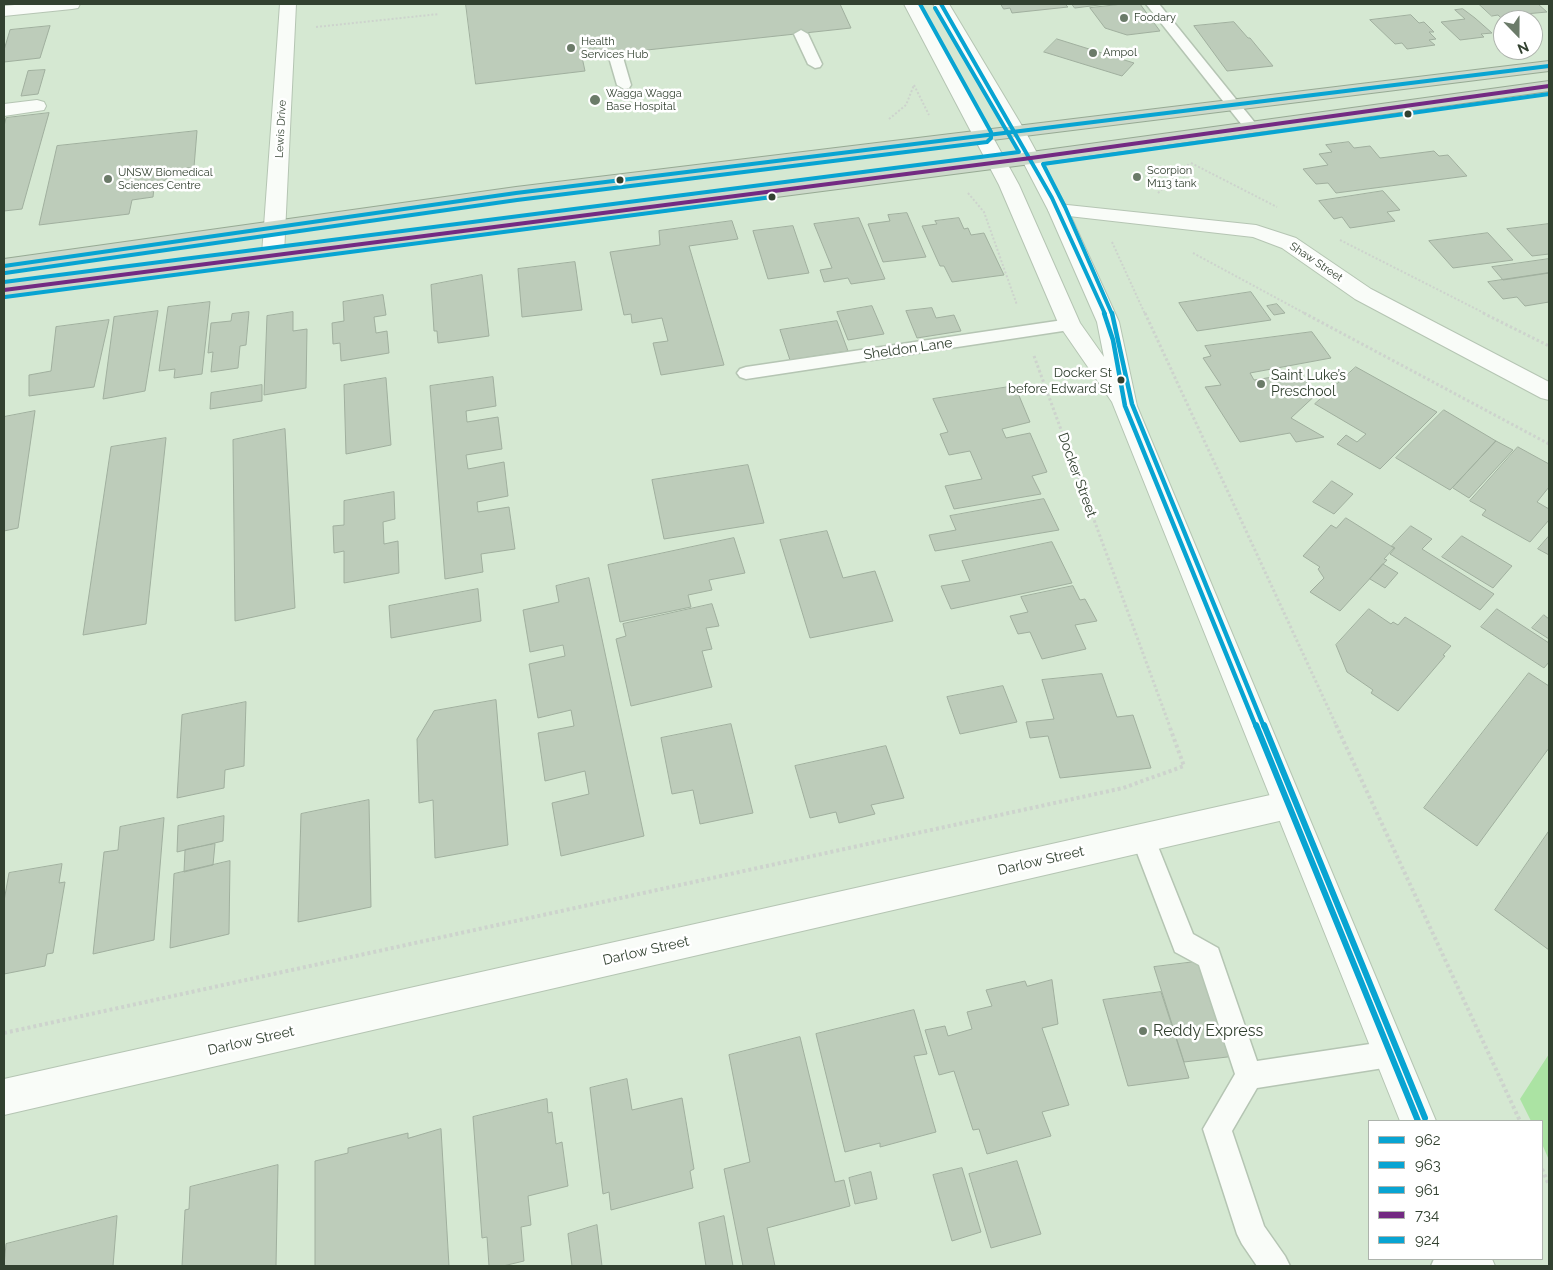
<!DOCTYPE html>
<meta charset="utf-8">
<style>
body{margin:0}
#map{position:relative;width:1553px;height:1270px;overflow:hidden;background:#d5e8d2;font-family:Raleway,sans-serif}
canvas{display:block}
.frame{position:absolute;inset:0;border:5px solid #324130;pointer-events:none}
.legend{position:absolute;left:1368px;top:1120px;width:175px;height:140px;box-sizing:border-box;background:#fff;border:1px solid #adb3ac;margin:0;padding:6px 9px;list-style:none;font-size:15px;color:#324130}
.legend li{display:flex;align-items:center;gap:10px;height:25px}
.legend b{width:25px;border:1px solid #adb3ac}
.north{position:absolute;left:1493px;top:10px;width:50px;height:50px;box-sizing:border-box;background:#fff;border:1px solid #adb3ac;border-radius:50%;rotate:158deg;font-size:14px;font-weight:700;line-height:20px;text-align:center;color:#324130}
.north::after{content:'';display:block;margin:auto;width:18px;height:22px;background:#6b7b69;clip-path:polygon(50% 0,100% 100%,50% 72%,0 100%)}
</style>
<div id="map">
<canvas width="1553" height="1270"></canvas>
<div class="frame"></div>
<ul class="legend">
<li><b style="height:6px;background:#08a4d2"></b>962</li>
<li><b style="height:6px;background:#08a4d2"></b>963</li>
<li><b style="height:6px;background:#08a4d2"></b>961</li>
<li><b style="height:6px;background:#732a82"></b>734</li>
<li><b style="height:6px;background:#08a4d2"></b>924</li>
</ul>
<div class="north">N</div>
</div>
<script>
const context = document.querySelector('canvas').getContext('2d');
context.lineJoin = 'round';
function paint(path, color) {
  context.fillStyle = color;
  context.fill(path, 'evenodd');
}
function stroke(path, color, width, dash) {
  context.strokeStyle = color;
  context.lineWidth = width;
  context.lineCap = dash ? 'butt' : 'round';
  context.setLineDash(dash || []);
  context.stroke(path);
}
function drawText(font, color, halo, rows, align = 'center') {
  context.font = font + ' Raleway,sans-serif';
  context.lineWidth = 5;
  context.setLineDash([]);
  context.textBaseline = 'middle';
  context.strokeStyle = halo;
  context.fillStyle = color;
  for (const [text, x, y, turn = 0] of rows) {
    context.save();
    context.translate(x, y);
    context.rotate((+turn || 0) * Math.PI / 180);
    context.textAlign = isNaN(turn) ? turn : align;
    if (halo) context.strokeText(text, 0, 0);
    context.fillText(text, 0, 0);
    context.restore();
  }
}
paint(new Path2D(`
 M1549,1054v106l-7,-16v-23h-11l-11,-22z`), '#abe3a3');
const building = new Path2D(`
 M466,4h374l11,24 -269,29 3,14 -109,13z
 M1001,4h64l3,3 -56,6 -2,-5 -6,1z
 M1072,4h35l-32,4z
 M1123,4h17l20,27 -33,4 -22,-7 -15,-20z
 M1479,4h59l9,8 -22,2 7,6h-29l-5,-5 -6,1z
 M1463,9l12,9 17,15 -11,1 3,3 -24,3 -19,-18 24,-3 -10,-9z
 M1411,15l8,8 5,-1 10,10h-5l7,7 -7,1 6,5 -28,4 -5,-6 -7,1 -25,-24z
 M1234,22l14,16h2l23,28 -46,5 -33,-45z
 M50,26l-10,32 -36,4v-12l6,-20z
 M1057,39l77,24 -12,13 -78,-24z
 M45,70l-7,24 -17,2 7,-25z
 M49,113l-27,96 -18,2v-85l2,-8z
 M197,131l-3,36 -14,2 -26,19 -1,9 -21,3 -3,14 -90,11 18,-79z
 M1349,142l5,6 16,-2 10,12 54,-7 5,5 9,-1 19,21 -131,17 -8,-10 -12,1 -13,-15 25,-4 -9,-11 13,-2 -6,-7z
 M1383,191l17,19 -13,2 8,9 -45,7 -8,-11 -8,2 -15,-18z
 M907,213l19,44 -43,5 -15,-38 22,-3 -2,-6z
 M859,218l26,61 -34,5 -3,-6 -24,4 -4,-12 12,-2 -18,-44z
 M959,218l5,11 4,-1 3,7 13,-2 20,42 -52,7 -8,-16h-4l-18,-40 15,-2 -2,-3z
 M732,221l6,18 -49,7 35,119 -63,10 -8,-32 15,-2 -6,-23 -30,5 -1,-9 -7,1 -14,-63 50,-7 -1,-14z
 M1549,224v30l-17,2 -25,-27z
 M793,226l16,47 -41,6 -15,-48z
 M1488,233l25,27 -60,8 -24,-27z
 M1549,259v14l-46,7 -11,-13z
 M575,262l7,48 -60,7 -4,-48z
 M1549,273v29l-24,4 -8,-9 -14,2 -15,-17z
 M482,275l7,61 -51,7 -1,-12h-3l-3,-46z
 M1251,292l20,28 -74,11 -18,-28z
 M383,295l3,20 -12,2 2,16 11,-2 2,22 -48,8 -1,-18 -7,1 -1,-21 12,-2 -1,-19z
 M210,302l-8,72 -28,4 1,-9 -16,2 9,-64z
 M1277,304l8,9 -11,2 -7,-9z
 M872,306l12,28 -36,6 -11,-28z
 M932,308l4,10 18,-3 7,16 -44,7 -11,-27z
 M158,311l-13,80 -42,8 11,-82z
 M249,312l-3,33 -6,1 -2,22 -27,4 2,-20 -5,1 3,-30 20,-2 1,-7z
 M293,312v19l14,-2 -1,59 -42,7 3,-79z
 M109,320l-15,67 -65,9v-21l22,-4 5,-44z
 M837,321l11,30 -58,9 -10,-30z
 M1312,332l19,26 -81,15 4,7 38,-6 3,5 8,-2 5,8 12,6 -29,27 33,19 -28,5 -6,-9 -50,9 -35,-55 16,-2 -18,-27 8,-2 -6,-10z
 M1356,367l81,45 -57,57 -43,-25 9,-9 11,7 9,-8 -51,-30z
 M493,377l3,29 -30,5 1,11 31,-5 4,32 -36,6 2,14 36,-7 4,34 -31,6 1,10 31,-5 6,42 -34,5 2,18 -38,7 -15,-193z
 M386,378l5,67 -45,9 -2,-69z
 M262,385v16l-52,8 1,-16z
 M1015,386l15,36 -28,7 4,9 24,-5 17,39 -15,4 9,18 -87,15 -9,-23 37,-7 -12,-28 -21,4 -9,-21 8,-2 -15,-33z
 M1444,410l52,31 -46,49 -54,-32z
 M35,411l-17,117 -14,3v-114z
 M285,429l10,179 -60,13 -2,-181z
 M166,438l-20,186 -63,11 28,-188z
 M1496,441l17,9 -44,48 -16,-10z
 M1518,447l31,17v23l-12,15 12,7v11l-19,22 -48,-27 4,-5 -16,-9z
 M748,465l16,58 -100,16 -12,-59z
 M1332,481l21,13 -19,20 -21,-12z
 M394,492l1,27 -12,3 1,22 14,-3 1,32 -55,10v-32l-10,2 -1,-27 11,-1v-24z
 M1044,499l15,31 -124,21 -6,-16 27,-5 -6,-14z
 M1346,518l48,30 -10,11 3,1 -47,51 -30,-19 14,-14 -6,-9 2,-2 -17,-11 28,-31 5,3z
 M1411,526l21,13 -10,10 72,45 -14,16 -90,-56 5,-6 -3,-2z
 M827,531l16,47 32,-7 18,50 -83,17 -30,-98z
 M1462,536l50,30 -19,22 -51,-31z
 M1549,536v19l-11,-6z
 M734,538l11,35 -36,7 3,10 -24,5 3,12 -71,15 -12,-57z
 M1052,542l20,41 -121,26 -10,-23 29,-5 -8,-20z
 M1383,564l15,9 -13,15 -15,-9z
 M589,578l55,258 -83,20 -9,-53 37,-9 -4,-23 -40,10 -7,-48 36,-7 -3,-16 -33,8 -9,-54 36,-8 -2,-11 -33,7 -7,-42 36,-8 -3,-16z
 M1073,586l7,14 5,-1 12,22 -22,4 11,24 -44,10 -12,-27 -12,2 -8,-18 18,-4 -7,-15z
 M478,589l3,32 -90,17 -2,-32z
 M712,604l7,22 -13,2 6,21 -10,2 10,36 -81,19 -15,-67 10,-3 -3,-12z
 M1369,609l22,15 2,-2 5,3 7,-8 46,29 -8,9 2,1 -47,55 -27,-18 2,-3 -26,-18 -11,-27z
 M1497,609l52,34v19l-5,6 -63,-41z
 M1544,615l5,4v20l-17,-11z
 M1529,673l20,13v62l-72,98 -53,-38z
 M1102,674l15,43 16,-2 18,53 -91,10 -12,-42 -18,2 -4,-16 28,-3 -12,-39z
 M1003,686l14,36 -57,12 -13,-37z
 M496,700l12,145 -73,13 -2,-58 -14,3 -2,-64 17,-28z
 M246,702l-2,64 -19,4 -1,18 -47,10 5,-83z
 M731,724l22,89 -53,11 -7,-34 -21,4 -11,-56z
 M886,746l18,52 -33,7 4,9 -36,9 -3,-11 -26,6 -15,-52z
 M369,800l2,107 -73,15 3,-108z
 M224,816l-1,25 -46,11 1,-26z
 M164,818l-10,122 -61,14 11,-102 14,-2 2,-23z
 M1549,831v119l-54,-40z
 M215,844l-2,21 -29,7 1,-22z
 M230,861l-1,73 -59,14 4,-74z
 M62,864l-3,19 6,-1 -12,71 -6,1 -2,12 -41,8v-73l5,-28z
 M1203,961l33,95 -52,6 -30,-95z
 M1052,980l6,44 -16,4 27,77 -27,7 9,24 -64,18 -8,-25 -6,1 -19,-59 -15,4 -14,-45 20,-4 3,10 24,-7 -5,-17 25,-6 -6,-16 39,-9 2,5z
 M1161,992l28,86 -61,8 -25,-86z
 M914,1010l13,44 -13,2 22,76 -56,15v-4l-35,9 -29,-118z
 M800,1037l35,145 9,-2 6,26 -83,22 8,38h-32l-19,-97 26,-7 -21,-107z
 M627,1079l5,31 50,-12 12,71 -4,2 3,17 -82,22 -2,-18 -6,2 -13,-106z
 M547,1099l1,14 4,-1 4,32 6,-2 6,44 -40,10 3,29 -10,2 3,34 -21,5h-14l-2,-29 -5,1 -9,-121z
 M441,1129l8,137h-134v-105l33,-8v-5l60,-15v5z
 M1017,1161l24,73 -50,14 -22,-74z
 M278,1165l-2,101h-94l3,-56 4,-1 1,-22z
 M962,1168l19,64 -29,9 -19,-66z
 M871,1172l6,27 -22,5 -6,-26z
 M117,1216l-4,50h-109l2,-22z
 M724,1216l9,50h-27l-7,-43z
 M597,1225l5,41h-30l-4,-32z`);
paint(building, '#bdccba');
stroke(building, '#a0af9e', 1);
const lane = new Path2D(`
 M1146,4h13l97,120 2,3 -2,3h-10z
 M801,30l7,4 14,30 -2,3 -5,1 -7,-4 -14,-30z
 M615,50l7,4 9,31 -2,3 -5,1 -7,-4 -9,-31z
 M1070,319l6,2 3,4 -3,4 -330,50 -6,-2 -3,-4 3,-4 6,-2z
 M1143,826l8,3 42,105 25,14 39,113 133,-20 9,4 4,9 -4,9 -9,4 -133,21 -25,43 32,95 21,30 5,10h-33l-15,-22 -5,-10 -34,-105 32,-55 -36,-109 -24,-13 -44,-115 4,-8z
 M1434,1259h54l1,2 -2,5h-56z`);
const street = new Path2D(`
 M25,4h55l-2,4 -6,1 -68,7v-10z
 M280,4h16l-12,250 -4,5 -7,2 -7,-2 -4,-5z
 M37,100l7,2 2,4 -2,4 -40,6v-12z
 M1058,204l198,21 40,13 75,51 178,93v18l-8,-2 -186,-99 -73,-51 -29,-11 -202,-23 -3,-4 3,-4z
 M1288,791l11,4 4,10 -4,10 -11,4 -1284,296v-36z`);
const secondary = new Path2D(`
 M904,4h16l99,181 61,138 24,34 -7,-35 -49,-112 -41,-79 -74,-127h16l76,127 43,79 51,112 18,84 299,715h-36l-288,-719 -53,-77 -60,-140z
 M1454,1259h38l3,7h-38z`);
const highway = new Path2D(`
 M1549,61v10l-1033,128 -512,74v-14l512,-72z
 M1549,81v10l-518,73 -1027,133v-14l1027,-131z`);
stroke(lane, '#b5c5b3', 3);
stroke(street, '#b5c5b3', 2);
stroke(secondary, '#b5c5b3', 2);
stroke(highway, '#97aa94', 2);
stroke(new Path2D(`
 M316,27l123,-13
 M914,85l15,30
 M889,119l17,-14 8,-20
 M1191,163l86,44
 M968,193l16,19 33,93
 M1158,193l32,-30
 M1340,240l146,74
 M1112,242l33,72
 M1193,253l113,61`), '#cdd3cd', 2, [2, 2]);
stroke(new Path2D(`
 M1145,313l192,414
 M1304,313l245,131
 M1483,313l66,33
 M1034,356l136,371`), '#cdd3cd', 3, [2.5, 2.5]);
stroke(new Path2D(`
 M1336,725l184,396
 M4,1033l1119,-245 61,-22 -15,-41
 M1542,1169l7,16`), '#cdd3cd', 4, [3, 3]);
paint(lane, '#f9fcf8');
paint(street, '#f9fcf8');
paint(secondary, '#f9fcf8');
paint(highway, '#ccd9ca');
stroke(new Path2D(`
 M941,4l111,194 53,116
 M4,266l512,-73 1033,-127`), '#08a4d2', 4);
stroke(new Path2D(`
 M1104,313l9,27 12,66 131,321`), '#08a4d2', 4.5);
stroke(new Path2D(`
 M1256,725l162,396`), '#08a4d2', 6);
stroke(new Path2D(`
 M5,273l512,-73 470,-58 4,-4v-6l-71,-128
 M1112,314l-47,-107 -22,-43 506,-70`), '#08a4d2', 4);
stroke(new Path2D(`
 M1112,313l20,91 132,323`), '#08a4d2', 4.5);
stroke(new Path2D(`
 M1264,725l161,393`), '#08a4d2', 6);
stroke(new Path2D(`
 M4,282l1015,-130 -84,-144`), '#08a4d2', 4);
stroke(new Path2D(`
 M4,290l1027,-132 518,-72`), '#732a82', 4);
stroke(new Path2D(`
 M5,297l767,-100`), '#08a4d2', 4);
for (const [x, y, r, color] of [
 [1124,18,5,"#6b7b69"],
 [571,48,5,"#6b7b69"],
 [1093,53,5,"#6b7b69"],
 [595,100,6,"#6b7b69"],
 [1408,114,4.5,"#324130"],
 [1137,177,5,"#6b7b69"],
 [108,179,5,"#6b7b69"],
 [620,180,4.5,"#324130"],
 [772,197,4.5,"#324130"],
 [1121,380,4.5,"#324130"],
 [1261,384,5,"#6b7b69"],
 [1143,1031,5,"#6b7b69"]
]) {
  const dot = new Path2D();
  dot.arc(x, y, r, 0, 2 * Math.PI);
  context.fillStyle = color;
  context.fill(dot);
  stroke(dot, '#fff', 2);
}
drawText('11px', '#324130', '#fff', [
 ["Foodary",1134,18],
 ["Health",581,42],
 ["Services Hub",581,55],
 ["Ampol",1103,53],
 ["Wagga Wagga",606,94],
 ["Base Hospital",606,107],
 ["Scorpion",1147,171],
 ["M113 tank",1147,184],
 ["UNSW Biomedical",118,173],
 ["Sciences Centre",118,186]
], 'left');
drawText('11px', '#324130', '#fff', [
 ["Lewis Drive",281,129,-87],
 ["Shaw Street",1316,262,34]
]);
drawText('13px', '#324130', '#fff', [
 ["Docker St",1112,373],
 ["before Edward St",1112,389]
], 'right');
drawText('14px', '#324130', '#fff', [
 ["Sheldon Lane",908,349,-8],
 ["Docker Street",1077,475,70],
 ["Darlow Street",1041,861,-13],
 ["Darlow Street",646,951,-13],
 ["Darlow Street",251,1041,-13]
]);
drawText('14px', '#324130', '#fff', [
 ["Saint Luke’s",1271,376],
 ["Preschool",1271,392]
], 'left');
drawText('16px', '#324130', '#fff', [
 ["Reddy Express",1153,1031]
], 'left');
</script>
